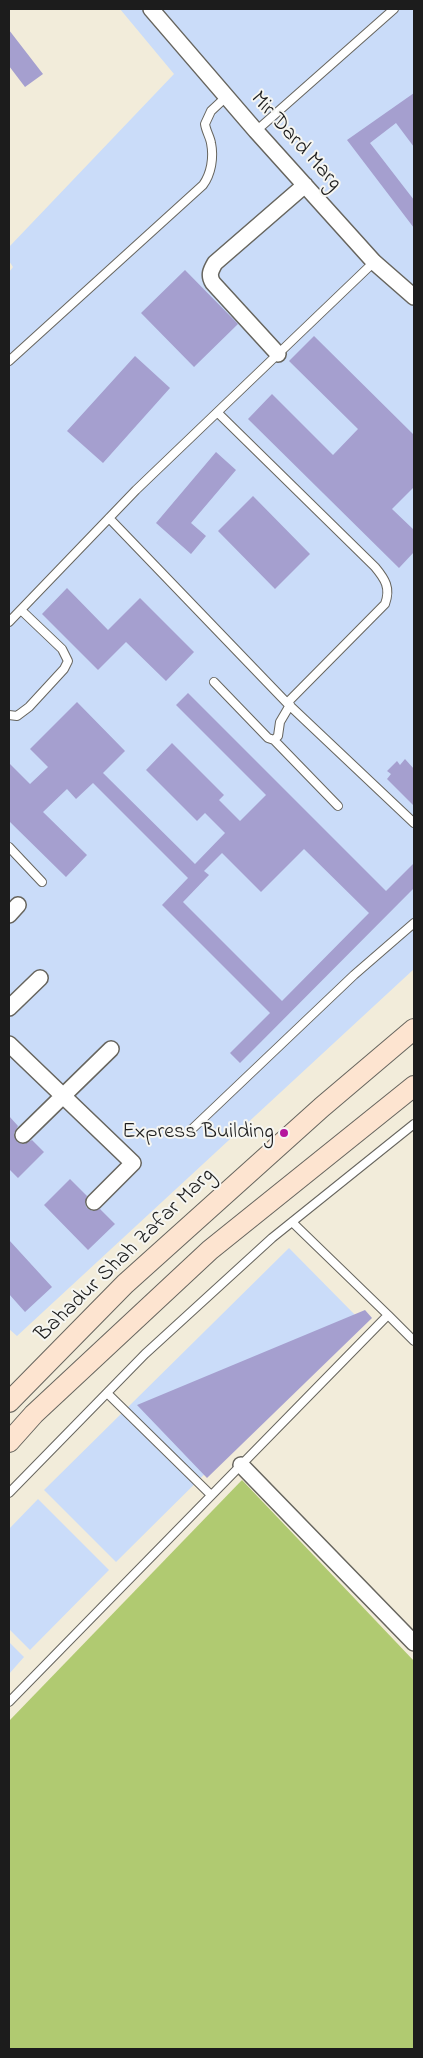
<!DOCTYPE html>
<style>
body{margin:0}
#map{position:relative;width:423px;height:2058px;overflow:hidden;background:#f2ecda;font-family:"Indie Flower",sans-serif}
canvas{display:block}
.frame{position:absolute;inset:0;border:10px solid #1c1c1c;pointer-events:none}
</style>
<div id="map">
<canvas width="423" height="2058"></canvas>
<div class="frame"></div>
</div>
<script>
const context = document.querySelector('canvas').getContext('2d');
context.lineJoin = 'round';
function paint(path, color) {
  context.fillStyle = color;
  context.fill(path, 'evenodd');
}
function stroke(path, color, width, dash) {
  context.strokeStyle = color;
  context.lineWidth = width;
  context.lineCap = dash ? 'butt' : 'round';
  context.setLineDash(dash || []);
  context.stroke(path);
}
function drawText(font, color, halo, rows, align = 'center') {
  context.font = font + ' "Indie Flower",sans-serif';
  context.lineWidth = 4;
  context.setLineDash([]);
  context.textBaseline = 'middle';
  context.strokeStyle = halo;
  context.fillStyle = color;
  for (const [text, x, y, turn = 0] of rows) {
    context.save();
    context.translate(x, y);
    context.rotate((+turn || 0) * Math.PI / 180);
    context.textAlign = isNaN(turn) ? turn : align;
    if (halo) context.strokeText(text, 0, 0);
    context.fillText(text, 0, 0);
    context.restore();
  }
}
paint(new Path2D(`
 M120,9h294v960l-397,367 -8,-7v-1057l4,-5 -4,-6v-14l165,-173z
 M289,1248l71,72 -244,242 -72,-72z
 M38,1499l71,71 -79,80 -21,-21v-100z
 M9,1642l15,15 -15,17z`), '#cadcf9');
paint(new Path2D(`
 M242,1480l172,181v388h-405v-328z`), '#b0ca71');
paint(new Path2D(`
 M9,30l34,44 -18,13 -16,-21z
 M414,93v54l-18,-24 -26,20 44,57v28l-67,-88z
 M185,270l53,54 -44,43 -53,-54z
 M314,336l100,99v52l-22,22 22,21v22l-15,16 -151,-149 24,-25 61,61 25,-26 -69,-68z
 M135,356l35,32 -67,75 -36,-32z
 M216,452l20,18 -45,53 15,13 -15,18 -35,-31z
 M253,496l57,58 -35,35 -57,-58z
 M67,588l41,42 32,-32 54,54 -28,29 -40,-39 -28,28 -56,-56z
 M188,693l198,198 28,-28v25l-174,175 -10,-10 40,-40 -108,-108 26,-27 -95,-95 -17,16 -9,-10 -24,23 44,43 -21,22 -57,-56v-58l21,21 18,-17 -18,-18 47,-47 48,49 -22,22 92,91 30,-31 -20,-20 -8,8 -51,-51 26,-27 52,52 -5,5 21,21 26,-26 -90,-90zM304,849l65,64 -87,88 -99,-99 26,-27 -5,-4 18,-18 39,39z
 M405,759l9,10v37l-27,-27 4,-5 -4,-3 10,-10 3,4z
 M9,1116l9,10 -4,7 3,9 8,2 7,-4 12,12 -26,26 -9,-9z
 M70,1179l17,17 -2,8 2,4 5,3 8,-2 15,15 -27,26 -44,-45z
 M9,1240l43,47 -27,25 -16,-18z
 M365,1310l7,8 -165,160 -70,-73z`), '#a59fcf');
const lane = new Path2D(`
 M256,131l138,-122
 M9,361l194,-176c8,-11 11,-27 8,-42 -1,-6 -5,-12 -6,-19l6,-13 15,-14
 M218,413l157,154c10,12 16,21 10,37l-98,99
 M109,518l178,185 127,120
 M9,622l127,-132 238,-228
 M214,682l54,56 6,2 4,-4 2,-14 10,-17
 M9,715l8,1 12,-9 35,-38 4,-8 -6,-12 -41,-39
 M274,740l64,66
 M9,847l33,35
 M191,1130l163,-155 60,-52
 M388,1315l26,26
 M107,1393l104,102
 M9,1493l136,-139 127,-116 142,-114
 M9,1702l379,-387 -96,-93`);
const street = new Path2D(`
 M151,9l105,122 118,131 40,35
 M278,354l-65,-71c-5,-8 -2,-13 2,-20l90,-78
 M9,915l9,-10
 M9,1008l31,-30
 M9,1044l124,119 -39,39
 M23,1135l88,-86
 M241,1465l173,178`);
const secondary = new Path2D(`
 M9,1402l116,-118 197,-177 92,-78
 M9,1442l25,-28 176,-164 204,-164`);
stroke(lane, '#67655e', 10);
stroke(street, '#67655e', 18);
stroke(secondary, '#67655e', 22);
stroke(lane, '#fff', 8);
stroke(street, '#fff', 15);
stroke(secondary, '#fde4d0', 20);
for (const [x, y, r, color] of [
 [284,1133,5,"#b5179e"]
]) {
  const dot = new Path2D();
  dot.arc(x, y, r, 0, 2 * Math.PI);
  context.fillStyle = color;
  context.fill(dot);
  stroke(dot, '#f6f6f2', 2);
}
drawText('22px', '#1c1c1c', '#f6f6f2', [
 ["Mir Dard Marg",295,142,48],
 ["Bahadur Shah Zafar Marg",126,1256,-44]
]);
drawText('22px', '#1c1c1c', '#f6f6f2', [
 ["Express Building",274,1133]
], 'right');
</script>
